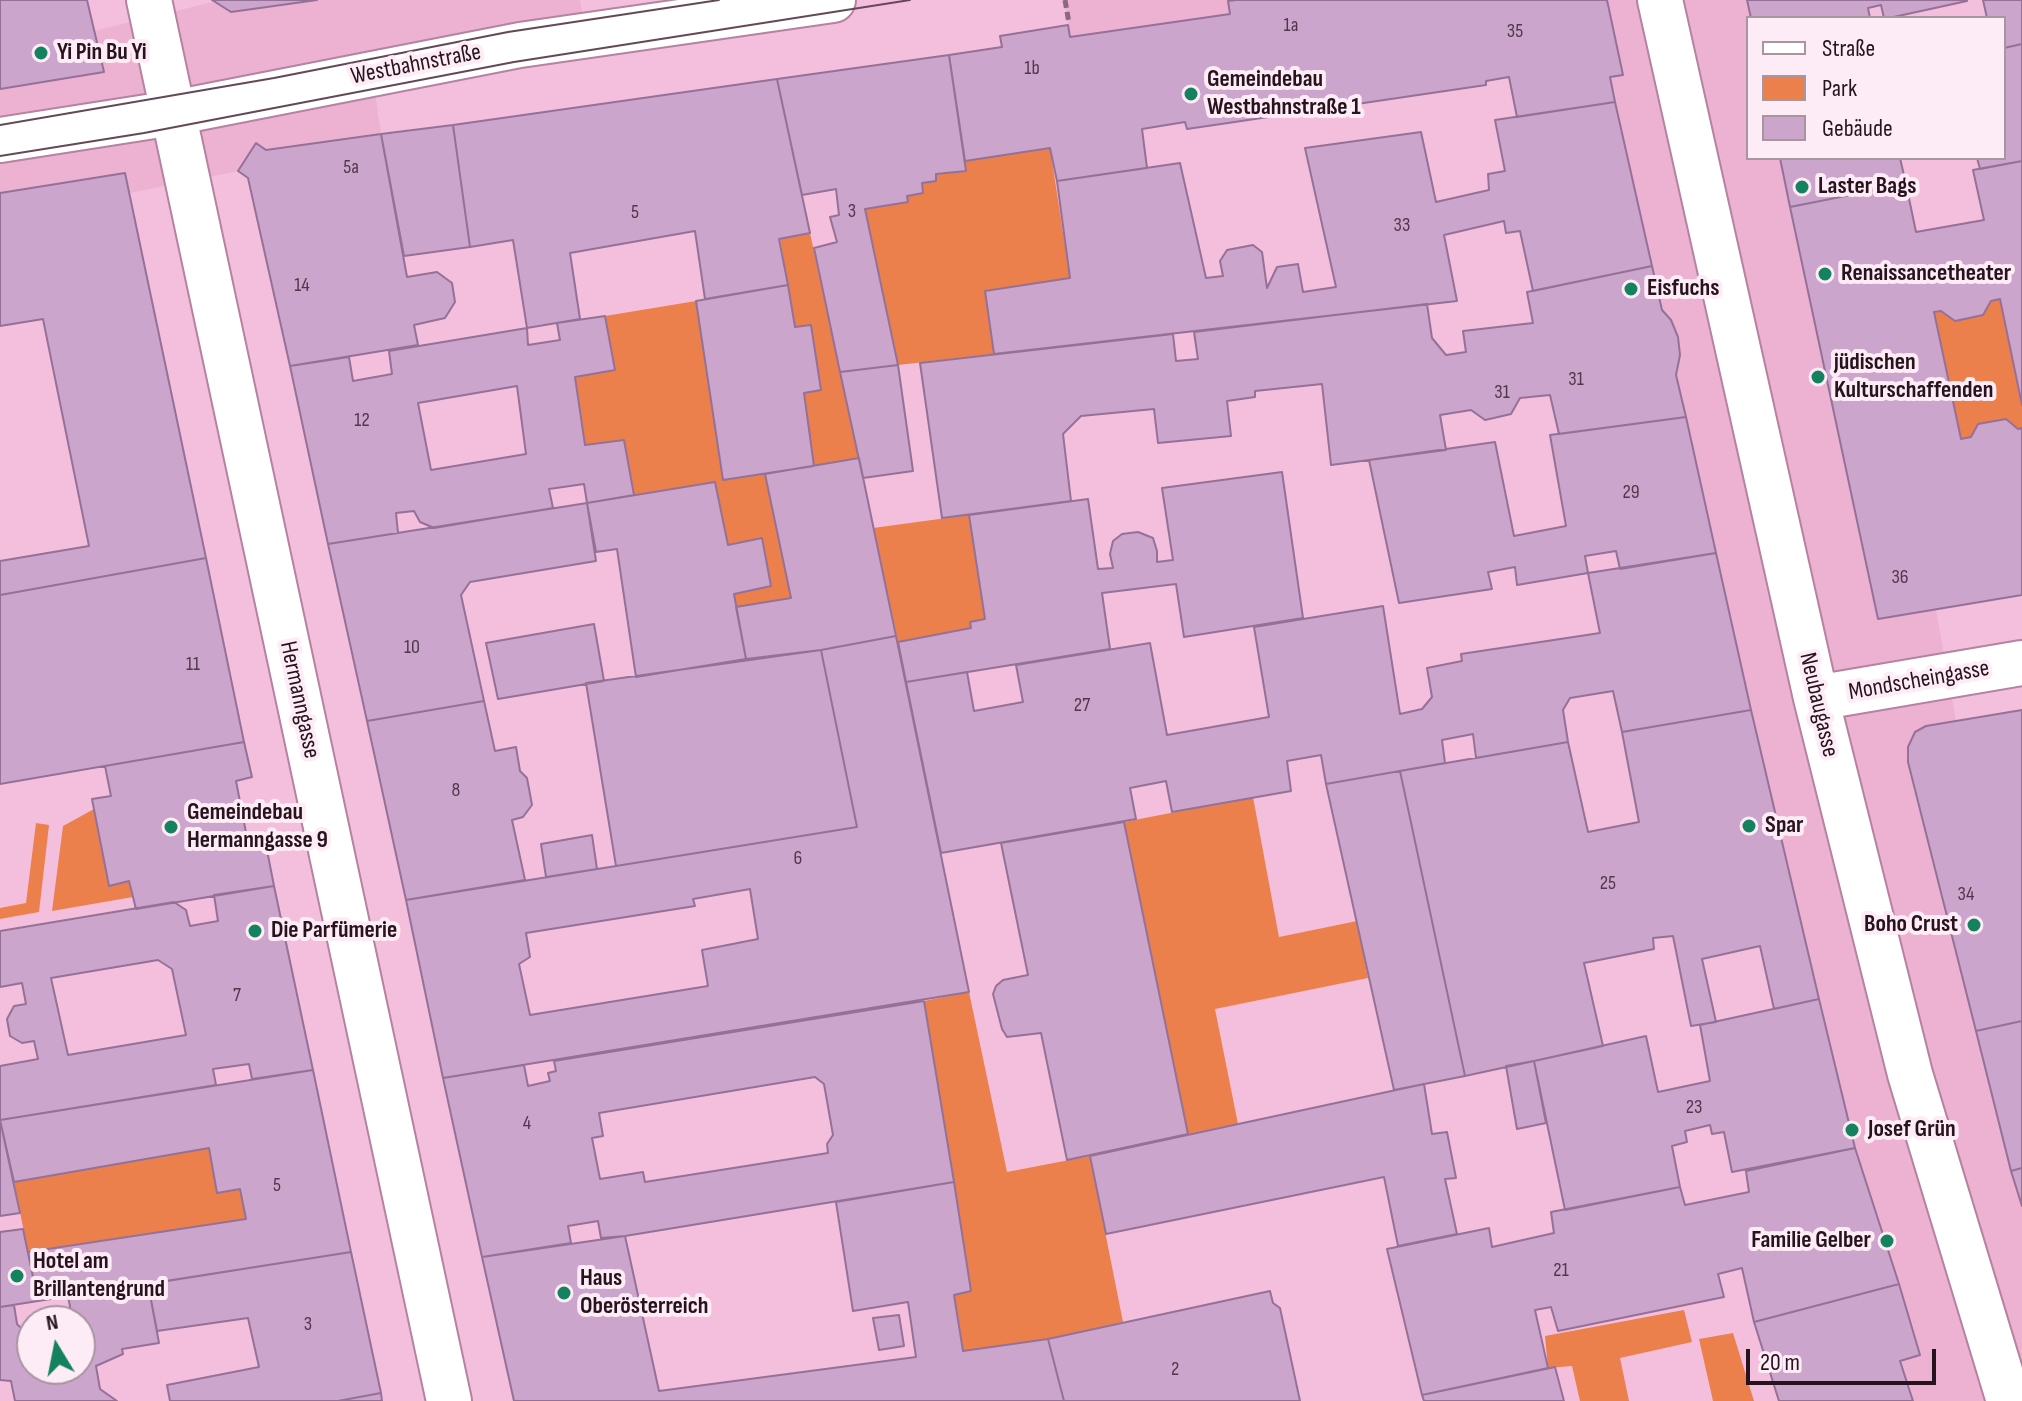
<!DOCTYPE html>
<meta charset="utf-8">
<style>
body{margin:0}
#map{position:relative;width:2022px;height:1401px;overflow:hidden;background:#f4bfdc;font-family:"Sofia Sans Condensed",sans-serif}
canvas{display:block}
.legend{position:absolute;left:1746px;top:16px;width:260px;height:144px;box-sizing:border-box;background:#fdecf5;border:2px solid #a7959f;margin:0;padding:10px 14px;list-style:none;font-size:24px;color:#26131e}
.legend li{display:flex;align-items:center;gap:16px;height:40px}
.legend b{width:40px;border:2px solid #a7959f}
.north{position:absolute;left:16px;top:1305px;width:80px;height:80px;box-sizing:border-box;background:#fdecf5;border:2px solid #a7959f;border-radius:50%;rotate:350deg;font-size:22px;font-weight:700;line-height:32px;text-align:center;color:#26131e}
.north::after{content:'';display:block;margin:auto;width:28px;height:36px;background:#15825f;clip-path:polygon(50% 0,100% 100%,50% 72%,0 100%)}
.scale{position:absolute;left:1746px;top:1349px;width:190px;height:36px;box-sizing:border-box;border:4px solid #26131e;border-top:0;padding-left:10px;font-size:24px;line-height:28px;white-space:nowrap;color:#26131e;-webkit-text-stroke:6px #fdecf5;paint-order:stroke}
</style>
<div id="map">
<canvas width="2022" height="1401"></canvas>
<ul class="legend">
<li><b style="height:10px;background:#fff"></b>Straße</li>
<li><b style="height:22px;background:#ec804c"></b>Park</li>
<li><b style="height:22px;background:#cca5cd"></b>Gebäude</li>
</ul>
<div class="north">N</div>
<div class="scale">20 m</div>
</div>
<script>
const context = document.querySelector('canvas').getContext('2d');
context.lineJoin = 'round';
function paint(path, color) {
  context.fillStyle = color;
  context.fill(path, 'evenodd');
}
function stroke(path, color, width, dash) {
  context.strokeStyle = color;
  context.lineWidth = width;
  context.lineCap = dash ? 'butt' : 'round';
  context.setLineDash(dash || []);
  context.stroke(path);
}
function drawText(font, color, halo, rows, align = 'center') {
  context.font = font + ' "Sofia Sans Condensed",sans-serif';
  context.lineWidth = 8;
  context.setLineDash([]);
  context.textBaseline = 'middle';
  context.strokeStyle = halo;
  context.fillStyle = color;
  for (const [text, x, y, turn = 0] of rows) {
    context.save();
    context.translate(x, y);
    context.rotate((+turn || 0) * Math.PI / 180);
    context.textAlign = isNaN(turn) ? turn : align;
    if (halo) context.strokeText(text, 0, 0);
    context.fillText(text, 0, 0);
    context.restore();
  }
}
paint(new Path2D(`
 M317,0h263l6,36 -214,37 9,61 -115,16 -10,-6 -18,27 -108,22 -5,-20 -125,20v-104l104,-17 -10,-41 119,-29 18,10z
 M1064,0h172l-8,1 2,13 -160,23z
 M1607,0h140l4,18h-3v140h32l97,461 59,-9 20,111 -30,5 -10,6 -8,15v15l103,409 11,35v195h-109l-13,-40 20,-6 -65,-207 -104,-438 -75,-335 4,-20 -2,-18 -16,-27 -52,-233 13,-3z`), '#edb1d2');
paint(new Path2D(`
 M1050,148l20,130 -85,13 9,63 -96,11 -33,-156 43,-7 -1,-6 15,-13 14,-2v-7l30,-3 -1,-10z
 M810,233l49,225 -45,8 -10,-73 7,-68 -16,2 -15,-88z
 M2000,299l22,106v23l-4,1 -12,-10 -28,5 -7,13 -10,2 -27,-127 7,-1 15,10 27,-6 8,-14z
 M696,301l27,179 42,-6 26,124 -55,9 -8,-62 -13,-63 -81,13 -10,-55 -39,5 -10,-68 40,-7 -10,-54z
 M969,515l16,104 -14,9 -73,14 -25,-114z
 M1253,797l26,140 78,-16 11,57 -153,31 23,115 -50,10 -64,-312z
 M94,809l16,77 19,-5 4,16 -81,14 11,-85z
 M36,823l13,2 -10,87 -39,7v-11l26,-5z
 M969,992l38,180 83,-16 33,166 -75,17 -85,12 -9,-56 17,-4 -47,-290z
 M209,1148l8,45 23,-4 6,30 -218,33 -14,-70z
 M1684,1310l8,32 -72,16 9,43h-49l-8,-35 -24,2 -3,-32z
 M1733,1333l21,68h-41l-14,-62z`), '#ec804c');
const building = new Path2D(`
 M0,0h87l17,72 -104,17z
 M212,0h105l-86,12z
 M1236,0h371l16,75 -13,2 5,25 -98,15 -8,-40 -23,4v4l-299,44 -2,-7 -43,7 5,39 -90,13 -7,-33 -85,13 -16,-106 53,-8 -2,-11 68,-11 2,12 160,-23 -2,-13z
 M1747,0h220v1l-78,17h-5l-3,-13 -13,3 2,10h-119z
 M1983,0h39v44l-18,4v-30h-17z
 M2022,44v117l-42,8 -3,-11h27v-110z
 M949,55l17,116 -30,3v7l-14,2 1,10 -16,3 1,6 -43,7 33,156 -58,7 -26,-124 23,-6 -7,-25 9,-2 -3,-26 -34,6 -25,-116z
 M777,79l33,154 -31,6 9,46 -83,14 -10,-68 -125,22 10,66 -53,9 -14,-88 -43,7 -17,-122z
 M1615,102l37,164 -119,25 -13,-60 -14,2 -2,-12 -60,14 13,66 -463,53 -9,-63 85,-13 -13,-97 123,-18 26,115 17,-2 -3,-15 7,-11 26,-5 9,7 5,36 10,-21 21,-3 5,28 33,-5 -31,-139 116,-16 15,70 53,-12 -1,-16 17,-3 -10,-51z
 M453,125l17,122 -66,9 -23,-122z
 M381,134l26,143 30,-5 15,11 3,19 -10,16 -31,7 4,20 -128,21 -42,-188 -10,-7 18,-28 10,7z
 M1780,158h120l6,26 -116,23z
 M2022,161v244l-22,-106 -9,2 -8,14 -28,6 -14,-10 -7,1 27,127 10,-2 7,-13 28,-5 12,10 4,-1v167l-144,24 -88,-412 116,-23 10,48 68,-12 -11,-50z
 M125,173l81,385 -206,37v-34l89,-15 -46,-227 -43,7v-133z
 M1652,266l10,44 9,10 7,17 2,18 -4,20 10,42 -127,17 -9,-39 -30,3 -9,16 -26,6 -14,-10 -31,5 6,35 -115,15 -9,-81 -67,7v6l-28,4 4,35 -73,7 -4,-34 -73,7 -18,18 8,67 -129,17 -22,-155 253,-29 3,27 22,-2 -4,-27 233,-28 5,34 14,17 20,-3 -3,-21 70,-8 -6,-31z
 M788,285l7,42 16,-2 10,65 -17,3 10,73 -91,14 -27,-179z
 M605,316l10,54 -40,7 10,68 39,-5 10,55 -47,8 -3,-19 -35,5 4,19 -119,20 -14,-6 -6,-11 -18,2 2,20 -70,11 -38,-178 59,-9 4,24 39,-7 -3,-23 138,-23 1,17 32,-5 -3,-17zM517,386l9,68 -95,16 -13,-67z
 M898,365l15,106 -50,7 -23,-106z
 M1686,417l30,136 -96,16 -4,-18 -31,5 3,17 -71,12 -2,-18 -27,5 4,17 -93,14 -30,-143 126,-18 19,94 52,-10 -16,-91z
 M859,458l37,178 -75,14 -75,9 -10,-52 55,-9 -26,-124z
 M1282,472l21,146 -119,19 -8,-53 -74,9 8,56 -204,33 -8,-40 73,-14 -1,-6 15,-3 -16,-104 119,-16 10,70 15,-1 -3,-14 3,-13 9,-7 16,-2 15,6 4,13v11l16,-2 -11,-72z
 M715,482l13,63 34,-7 9,48 -37,8 12,65 -110,18 -19,-128 -21,3 -9,-49z
 M587,503l9,58 -126,21 -9,13 23,106 -117,20 -39,-177z
 M1716,553l35,157 -129,22 -9,-41 -43,7 -7,12 5,32 -92,16 -3,-24 -31,6 3,23 -119,21 -5,-29 -34,6 4,30 -119,21 -6,-31 -36,7 6,31 -195,34 -35,-171 61,-10 7,39 49,-9 -7,-37 134,-22 17,92 102,-18 -15,-90 129,-21 17,108 22,-5 10,-12 -5,-29 35,-7 -1,-7 139,-21 -12,-60z
 M206,558l38,184 -244,42v-189z
 M594,624l10,57 -106,18 -12,-56z
 M896,636l73,356 -526,86 -37,-178 451,-73 -36,-177zM750,889l8,50 -56,11 6,36 -178,29 -11,-51 11,-7 -4,-24 169,-27 -2,-7z
 M821,650l36,177 -241,39 -30,-183z
 M484,701l11,50 21,-4 4,24 7,7 5,27 -9,12 -11,3 13,60 -119,20 -39,-179z
 M1751,710l68,289 -45,10 -14,-63 -58,13 14,63 -25,4 -18,-90 -20,2 1,11 -70,14 19,83 -138,30 -65,-305 168,-29 20,90 51,-10 -17,-90z
 M2022,710v311l-46,10 -68,-269v-15l7,-15 11,-6z
 M244,742l8,35 -16,4 13,67 17,-3 8,41 -138,23 -7,-28 -20,5 -17,-87 19,-3 -6,-30z
 M1400,771l65,305 -71,14 -68,-306z
 M1124,822l64,312 -121,26 -26,-127 -34,4 -5,-8 -9,-35 3,-8 7,-6 25,-5 -27,-132z
 M592,835l5,34 -51,8 -5,-33z
 M274,886l39,184 -61,9 -3,-15 -36,5 3,16 -216,35v-54l38,-7 -4,-18 -12,2 -12,-7 -3,-17 7,-13 12,-2 -4,-21 -22,4v-56l174,-29 12,8 4,16 28,-5 -4,-26zM158,960l14,9 14,66 -118,20 -17,-77z
 M1819,999l36,149 -123,24 -8,-40 -12,2 -2,-9 -25,6 2,11 -15,4 8,41 -115,23 -31,-149 112,-25 12,56 52,-11 -10,-56z
 M924,1001l30,181 -329,54 -24,2 -3,-17 -30,5 3,17 -89,14 -39,-179 81,-13 4,21 22,-5 -2,-8 8,-2 -2,-10zM815,1077l9,7 9,51 -6,9 1,9 -183,29 -2,-10 -43,7 -8,-41 11,-2 -4,-23z
 M2022,1021v147l-11,3 -35,-140z
 M1534,1061l12,62 -29,6 -11,-63z
 M313,1070l38,182 -313,49 -10,-49 218,-33 -6,-30 -23,4 -8,-45 -195,34 -14,-62z
 M1424,1084l8,50 15,-2 9,46 -11,1 12,55 -59,12 -14,-69 -278,57 -16,-78z
 M0,1120l20,93 -20,3z
 M1855,1148l44,136 -145,38 -12,-54 -24,6 6,23 -166,34 -7,-24 -16,3 13,58 -126,27 -35,-146 102,-21 3,19 62,-14 -3,-21 129,-25 5,18 64,-13 -3,-21z
 M2022,1168v38l-11,-35z
 M954,1182l17,109 -17,4 9,56 85,-12 16,62h-550l-32,-144 143,-21 34,155 257,-34 -8,-55 -55,9 -17,-109z
 M23,1229l15,72 -38,6v-75z
 M351,1252l30,141 -43,8h-168l-3,-16 92,-18 -11,-49 -91,13 -9,-47z
 M148,1284l11,59 -37,6 1,5 -27,12 4,23 17,12h-102l-4,-20 -11,-1v-73l14,-2 3,19 9,9 6,-1v37h48v-48h-15l6,-9 -3,-16z
 M1899,1284l21,71 -20,6 13,40h-134l-25,-79z
 M1270,1291l3,12 7,5 20,93h-236l-16,-62z
 M899,1315l5,31 -25,4 -6,-32z
 M1555,1367l9,34h-140l-2,-6z
 M381,1393l1,8h-44z`);
paint(building, '#cca5cd');
stroke(building, '#957197', 2);
const street = new Path2D(`
 M149,0l300,1401
 M1660,0l156,698 94,376 99,327
 M0,140l173,-27 347,-68 313,-45
 M1816,698l206,-35`);
stroke(street, '#b5839f', 48);
stroke(new Path2D(`
 M1065,0l4,23`), '#8b687c', 5, [8, 4]);
stroke(street, '#fff', 44);
stroke(new Path2D(`
 M0,125l274,-47 234,-46 211,-32
 M0,156l144,-23 370,-71 396,-62`), '#654858', 2);
for (const [x, y, r, color] of [
 [41,53,8,"#15825f"],
 [1191,94,8,"#15825f"],
 [1802,187,8,"#15825f"],
 [1825,274,8,"#15825f"],
 [1631,289,8,"#15825f"],
 [1818,377,8,"#15825f"],
 [1749,826,8,"#15825f"],
 [171,827,8,"#15825f"],
 [1974,925,8,"#15825f"],
 [255,931,8,"#15825f"],
 [1852,1130,8,"#15825f"],
 [1887,1241,8,"#15825f"],
 [17,1276,8,"#15825f"],
 [564,1293,8,"#15825f"]
]) {
  const dot = new Path2D();
  dot.arc(x, y, r, 0, 2 * Math.PI);
  context.fillStyle = color;
  context.fill(dot);
  stroke(dot, '#fdecf5', 3);
}
drawText('20px', '#50384a', null, [
 ["1a",1291,26],
 ["35",1515,32],
 ["1b",1032,69],
 ["5a",351,168],
 ["3",852,212],
 ["5",635,213],
 ["33",1402,226],
 ["14",302,286],
 ["31",1576,380],
 ["31",1502,393],
 ["12",362,421],
 ["29",1631,493],
 ["36",1900,578],
 ["10",412,648],
 ["11",193,665],
 ["27",1082,706],
 ["8",456,791],
 ["6",798,859],
 ["25",1608,884],
 ["34",1966,895],
 ["7",237,996],
 ["23",1694,1108],
 ["4",527,1124],
 ["5",277,1186],
 ["21",1561,1271],
 ["3",308,1325],
 ["2",1175,1370]
]);
drawText('bold 24px', '#26131e', '#fdecf5', [
 ["Yi Pin Bu Yi",57,53],
 ["Gemeindebau",1207,80],
 ["Westbahnstraße 1",1207,108],
 ["Laster Bags",1818,187],
 ["Renaissancetheater",1841,274],
 ["Eisfuchs",1647,289],
 ["jüdischen",1834,363],
 ["Kulturschaffenden",1834,391],
 ["Gemeindebau",187,813],
 ["Hermanngasse 9",187,841],
 ["Spar",1765,826],
 ["Boho Crust",1958,925,"right"],
 ["Die Parfümerie",271,931],
 ["Josef Grün",1868,1130],
 ["Familie Gelber",1871,1241,"right"],
 ["Hotel am",33,1262],
 ["Brillantengrund",33,1290],
 ["Haus",580,1279],
 ["Oberösterreich",580,1307]
], 'left');
drawText('24px', '#26131e', '#fdecf5', [
 ["Westbahnstraße",416,65,-11],
 ["Mondscheingasse",1919,681,-10],
 ["Hermanngasse",299,700,78],
 ["Neubaugasse",1818,705,77]
]);
</script>
